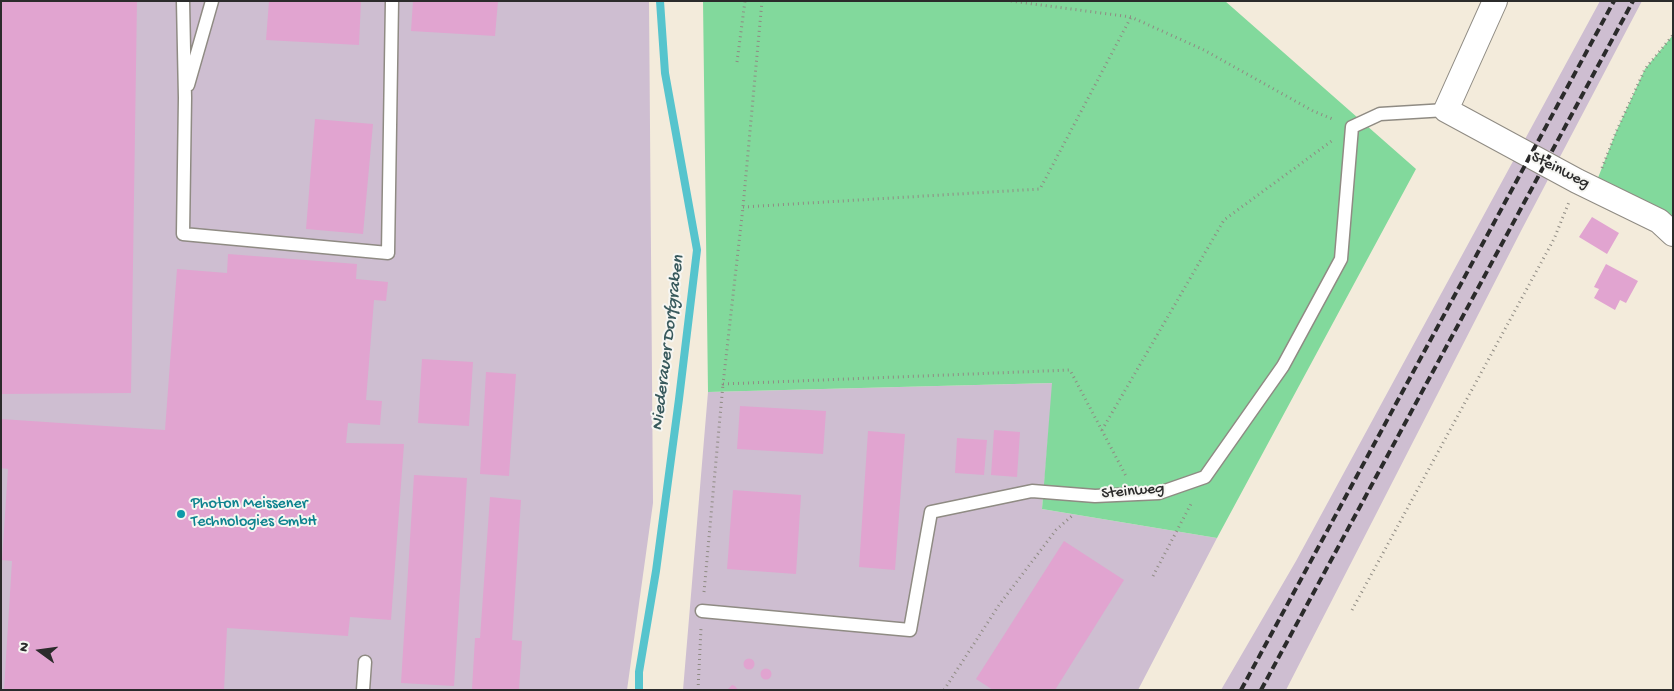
<!DOCTYPE html>
<style>
body{margin:0}
#map{position:relative;width:1674px;height:691px;overflow:hidden;background:#f3ebdb;font-family:"Gochi Hand",sans-serif}
canvas{display:block}
.frame{position:absolute;inset:0;border:2px solid #2b2b2b;pointer-events:none}
.north{position:absolute;left:15px;top:626px;width:50px;height:50px;-webkit-text-stroke:4px #f6f6f2;paint-order:stroke;rotate:284deg;font-size:14px;font-weight:700;line-height:20px;text-align:center;color:#2b2b2b}
.north::after{content:'';display:block;margin:auto;width:18px;height:22px;background:#2b2b2b;clip-path:polygon(50% 0,100% 100%,50% 72%,0 100%)}
</style>
<div id="map">
<canvas width="1674" height="691"></canvas>
<div class="frame"></div>
<div class="north">N</div>
</div>
<script>
const context = document.querySelector('canvas').getContext('2d');
context.lineJoin = 'round';
function paint(path, color) {
  context.fillStyle = color;
  context.fill(path, 'evenodd');
}
function stroke(path, color, width, dash) {
  context.strokeStyle = color;
  context.lineWidth = width;
  context.lineCap = dash ? 'butt' : 'round';
  context.setLineDash(dash || []);
  context.stroke(path);
}
function drawText(font, color, halo, rows, align = 'center') {
  context.font = font + ' "Gochi Hand",sans-serif';
  context.lineWidth = 4;
  context.setLineDash([]);
  context.textBaseline = 'middle';
  context.strokeStyle = halo;
  context.fillStyle = color;
  for (const [text, x, y, turn = 0] of rows) {
    context.save();
    context.translate(x, y);
    context.rotate((+turn || 0) * Math.PI / 180);
    context.textAlign = isNaN(turn) ? turn : align;
    if (halo) context.strokeText(text, 0, 0);
    context.fillText(text, 0, 0);
    context.restore();
  }
}
paint(new Path2D(`
 M1,1h648l4,502 -26,187h-626z
 M1600,1h42l-120,228 -236,461h-65l75,-129z
 M1053,383l-11,126 175,29 -79,152h-455l25,-298z`), '#cebed1');
paint(new Path2D(`
 M703,1h522l191,168 -199,369 -175,-29 10,-126 -344,9z
 M1673,35v185l-79,-32 22,-56 29,-63z`), '#82d99c');
stroke(new Path2D(`
 M639,690v-18l17,-101 23,-172 18,-149 -32,-177 -5,-72`), '#56c4cd', 8);
paint(new Path2D(`
 M1,1h136l-6,392 -130,1z
 M269,1h92l-2,44 -93,-5z
 M413,1h85l-3,35 -84,-5z
 M315,119l58,5 -10,110 -57,-5z
 M1592,217l27,16 -12,21 -28,-17z
 M228,254l129,10 -1,15 32,3 -2,19 -12,-1 -8,100 16,1 -2,24 -32,-2 -2,20 58,1 -13,176 -41,-3 -2,19 -121,-8 -3,62h-220l8,-129 -10,-1 6,-91 -7,-1v-49l164,11 12,-161 50,4z
 M1606,264l32,17 -12,22 -6,-3 -5,10 -21,-12 5,-9 -5,-2z
 M422,359l51,3 -4,64 -51,-3z
 M486,372l30,2 -7,102 -29,-2z
 M740,406l86,5 -3,43 -86,-5z
 M994,430l26,2 -3,45 -26,-2z
 M868,431l37,3 -10,136 -36,-3z
 M957,438l30,2 -3,35 -29,-2z
 M414,475l53,3 -13,208 -53,-3z
 M733,490l68,5 -5,79 -69,-5z
 M490,497l31,3 -9,140 10,1 -3,49 -47,-1 3,-51h5z
 M1064,541l60,39 -69,110h-62l-17,-11z
 M743.5 664a5.5 5.5 0 1 1 11 0a5.5 5.5 0 1 1-11 0Z
 M760.5 674a5.5 5.5 0 1 1 11 0a5.5 5.5 0 1 1-11 0Z
 M732,685l3,1 3,4h-11z`), '#e1a4d0');
const service = new Path2D(`
 M183,1l2,97 -2,136 205,19 4,-252
 M188,85l24,-84
 M702,611l208,19 21,-118 101,-21 63,5 64,-3 46,-16 78,-111 58,-107 11,-132 28,-13 66,-4
 M363,690l2,-28`);
const minor = new Path2D(`
 M1495,1l-49,109 131,71 82,40 14,13`);
stroke(service, '#8f8b83', 15);
stroke(minor, '#8f8b83', 26);
stroke(new Path2D(`
 M762,1l-19,206 -20,177 347,-14 56,106
 M1011,1l120,16 73,33 109,61 22,9
 M737,62l8,-61
 M1602,168l14,-36 29,-63 28,-34
 M743,207l297,-18 91,-172
 M1102,430l122,-210 109,-80
 M1153,576l39,-74
 M704,592l19,-208
 M1352,610l202,-371 15,-37
 M698,690l3,-62
 M944,690l55,-85 57,-75 18,-16`), '#8f8b83', 3, [1, 4]);
stroke(service, '#fff', 12);
stroke(minor, '#fff', 24);
stroke(new Path2D(`
 M1241,690l373,-689
 M1261,690l372,-689`), '#2b2b2b', 4, [8, 4]);
for (const [x, y, r, color] of [
 [181,514,5,"#0f9aa8"]
]) {
  const dot = new Path2D();
  dot.arc(x, y, r, 0, 2 * Math.PI);
  context.fillStyle = color;
  context.fill(dot);
  stroke(dot, '#f6f6f2', 2);
}
drawText('16px', '#2b2b2b', '#f6f6f2', [
 ["Steinweg",1560,171,27],
 ["Steinweg",1133,492,-5]
]);
drawText('16px', '#0d838f', '#f6f6f2', [
 ["Photon Meissener",191,505],
 ["Technologies GmbH",191,523]
], 'left');
drawText('italic 18px', '#38595c', '#f6f6f2', [
 ["Niederauer Dorfgraben",669,343,-83]
]);
</script>
